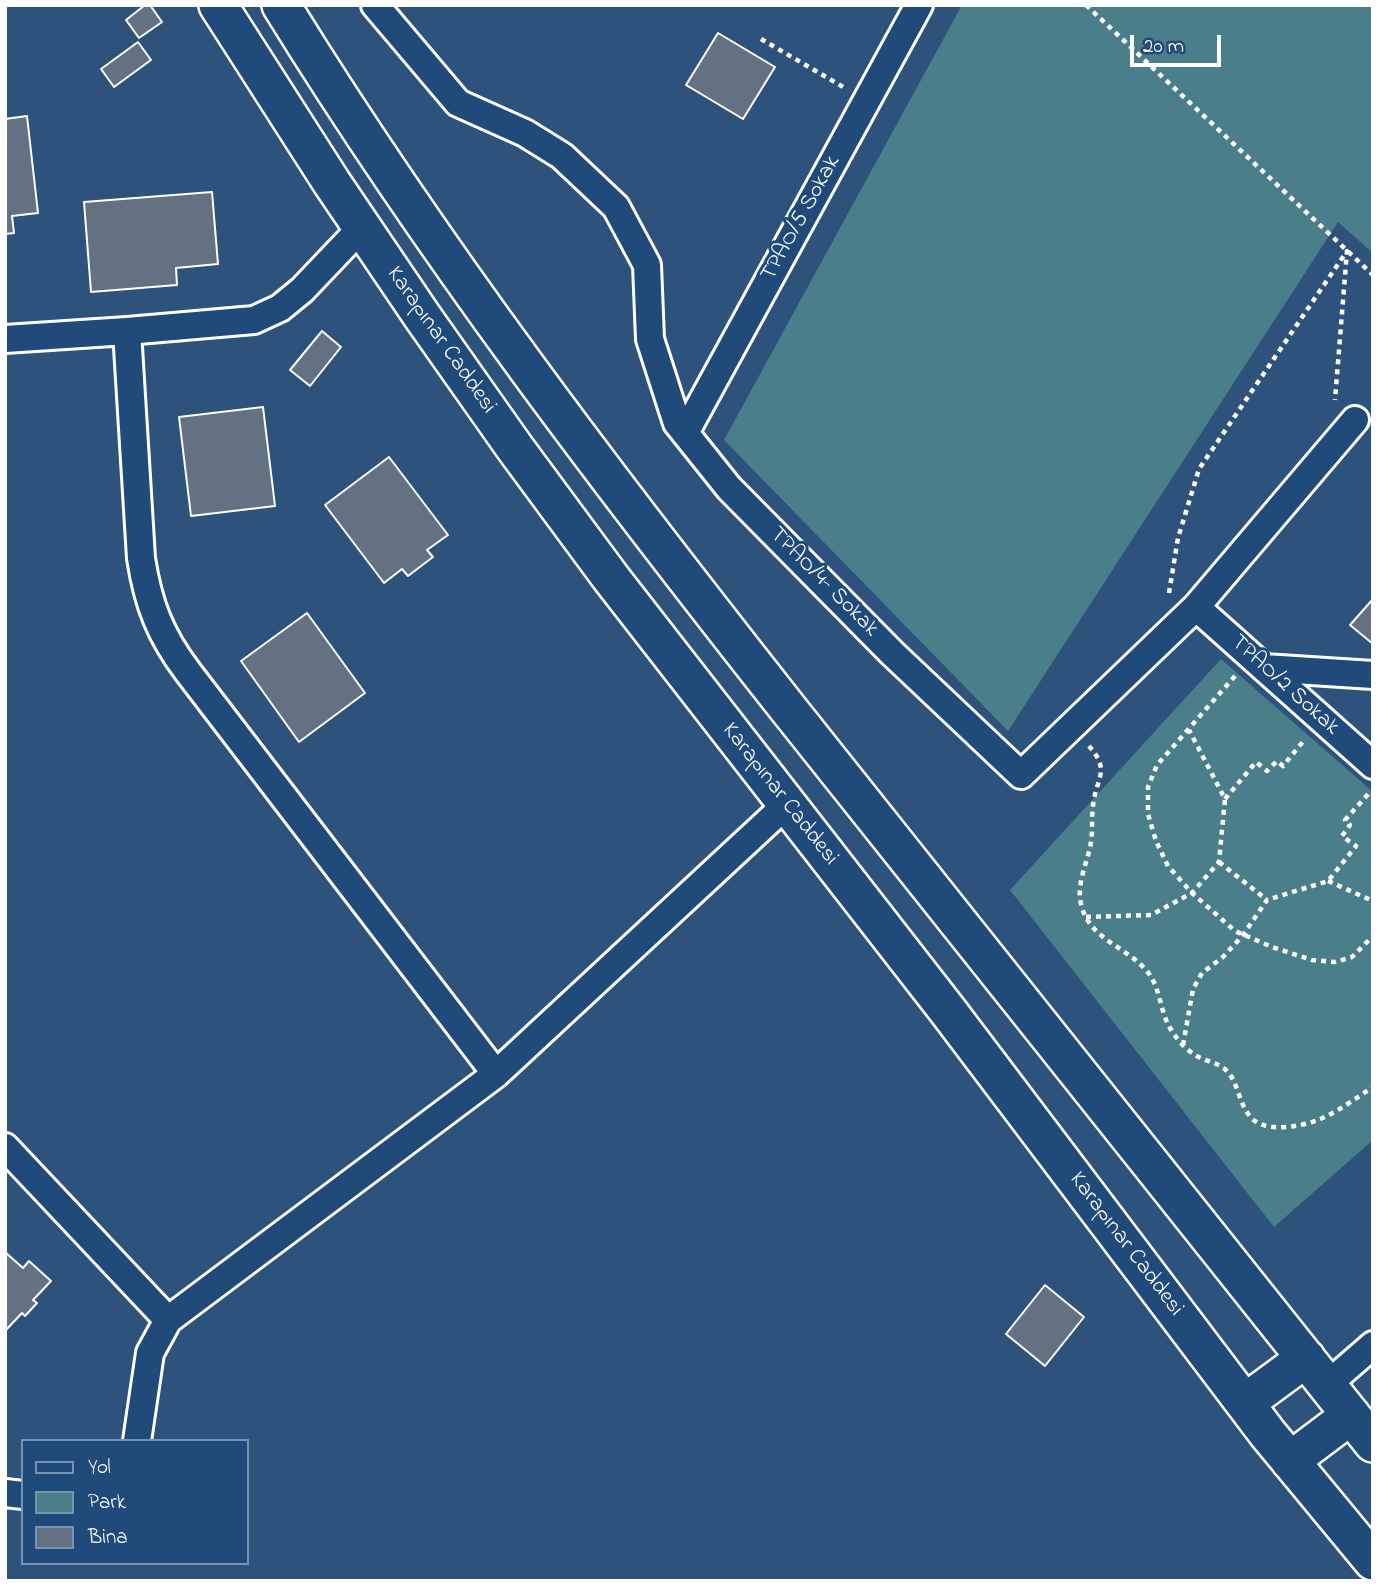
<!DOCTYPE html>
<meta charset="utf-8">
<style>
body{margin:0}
#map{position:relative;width:1378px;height:1586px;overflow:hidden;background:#2d527c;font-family:"Indie Flower",sans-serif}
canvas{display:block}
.frame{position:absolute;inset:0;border:7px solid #fff;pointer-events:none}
.legend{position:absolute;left:21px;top:1439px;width:228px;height:126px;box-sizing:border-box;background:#1f4a7a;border:2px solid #7992af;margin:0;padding:9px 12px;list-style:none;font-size:21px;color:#fff}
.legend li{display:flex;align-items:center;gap:14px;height:35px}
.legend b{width:35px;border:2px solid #7992af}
.scale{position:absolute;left:1130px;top:35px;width:91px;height:32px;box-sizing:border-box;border:4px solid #fff;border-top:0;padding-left:9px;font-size:21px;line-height:24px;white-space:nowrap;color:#fff;-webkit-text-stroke:5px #1f4a7a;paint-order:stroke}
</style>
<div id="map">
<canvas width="1378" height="1586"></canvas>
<div class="frame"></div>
<ul class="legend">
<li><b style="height:9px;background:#1f4a7a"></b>Yol</li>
<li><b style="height:19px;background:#4b7e8b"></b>Park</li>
<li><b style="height:19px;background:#637183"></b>Bina</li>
</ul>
<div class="scale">20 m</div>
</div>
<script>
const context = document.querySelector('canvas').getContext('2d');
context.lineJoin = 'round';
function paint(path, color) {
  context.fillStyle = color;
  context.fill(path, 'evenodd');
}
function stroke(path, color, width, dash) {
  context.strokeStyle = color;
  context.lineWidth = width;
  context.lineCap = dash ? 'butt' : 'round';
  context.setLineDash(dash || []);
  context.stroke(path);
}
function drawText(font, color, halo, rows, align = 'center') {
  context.font = font + ' "Indie Flower",sans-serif';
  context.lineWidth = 6;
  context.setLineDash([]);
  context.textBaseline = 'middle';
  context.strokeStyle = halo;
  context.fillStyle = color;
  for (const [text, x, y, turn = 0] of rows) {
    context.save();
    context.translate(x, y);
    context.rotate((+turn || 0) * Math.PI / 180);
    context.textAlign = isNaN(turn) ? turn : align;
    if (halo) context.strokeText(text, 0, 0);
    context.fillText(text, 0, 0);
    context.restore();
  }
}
paint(new Path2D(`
 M962,5h411v248l-35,-31 -330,509 -284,-291z
 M1221,659l152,133v348l-99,87 -264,-337z`), '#4b7e8b');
const building = new Path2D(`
 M145,5h5l12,17 -23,16 -13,-18z
 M718,33l57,34 -32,52 -57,-34z
 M138,42l13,18 -37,27 -13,-18z
 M27,116l11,97 -26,3 2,17 -9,1v-115z
 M212,192l6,72 -42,4 1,17 -86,7 -7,-90z
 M322,331l19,16 -31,39 -20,-16z
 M263,407l12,99 -84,10 -12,-99z
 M389,457l59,78 -21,15 6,7 -25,19 -6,-7 -18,14 -59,-78z
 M1373,599v45l-23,-19z
 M307,613l58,80 -66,49 -58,-81z
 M5,1252l18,16 6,-7 22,20 -18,19 4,3 -12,13 -3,-3 -17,18z
 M1045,1285l39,32 -39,49 -39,-32z`);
paint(building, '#637183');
stroke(building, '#fff', 2);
const minor = new Path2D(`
 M375,5l83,98 67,30 37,23 54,51 31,58 3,74 27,84 52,65 163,165 129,122 175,-168 159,-187
 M127,331l14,227c7,46 19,77 47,114l308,402
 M5,339l122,-8 127,-11 26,-12 22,-18 60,-63
 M685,433l234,-428
 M1196,607l177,158
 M1264,668l109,7
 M5,1147l163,173
 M1327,1385l46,-40
 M137,1441l13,-88 18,-33 328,-246 291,-270
 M5,1493l18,2`);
const secondary = new Path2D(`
 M218,5l114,178 90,133 93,132 96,130 337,433 320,423 105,127
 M281,5c153,248 329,478 509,706 193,245 390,487 583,732
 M1245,1403l61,-45
 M1290,1461l61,-46`);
stroke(minor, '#fff', 32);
stroke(secondary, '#fff', 42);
stroke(new Path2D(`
 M1086,5l287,270
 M761,39l84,49
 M1169,593l9,-55 21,-69 148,-218 -12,149
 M1235,676l-78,89 -9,22v27l8,27 12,25 24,27 43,38 37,16 40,13 23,2 17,-5 21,-21
 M1089,746c5,6 11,13 12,23 0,10 -6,21 -7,31 -3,14 -1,28 -3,42 -3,20 -15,41 -10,62 8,35 44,42 65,66 15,17 13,39 24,58 6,10 15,21 25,27 11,7 24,7 33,17 10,12 11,30 21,43 13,19 50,12 69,5 20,-8 38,-22 55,-33
 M1225,799l31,-37 11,9 10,-10 6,5 22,-27
 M1219,862l48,38
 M1328,881l45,20
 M1086,917l65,-2 41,-22 27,-31 6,-63 -36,-69
 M1183,1045l10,-56 9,-16 21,-16 20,-22 24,-35 61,-19 28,-35 -14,-10 8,-11 -5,-5 25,-28`), '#fff', 4.5, [5, 5]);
stroke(minor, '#1f4a7a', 26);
stroke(secondary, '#1f4a7a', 37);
drawText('23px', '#fff', '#1f4a7a', [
 ["TPAO/5 Sokak",802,219,-61],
 ["Karapınar Caddesi",440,341,55],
 ["TPAO/4- Sokak",823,583,45],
 ["TPAO/2 Sokak",1284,686,42],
 ["Karapınar Caddesi",779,795,52],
 ["Karapınar Caddesi",1125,1245,53]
]);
</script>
